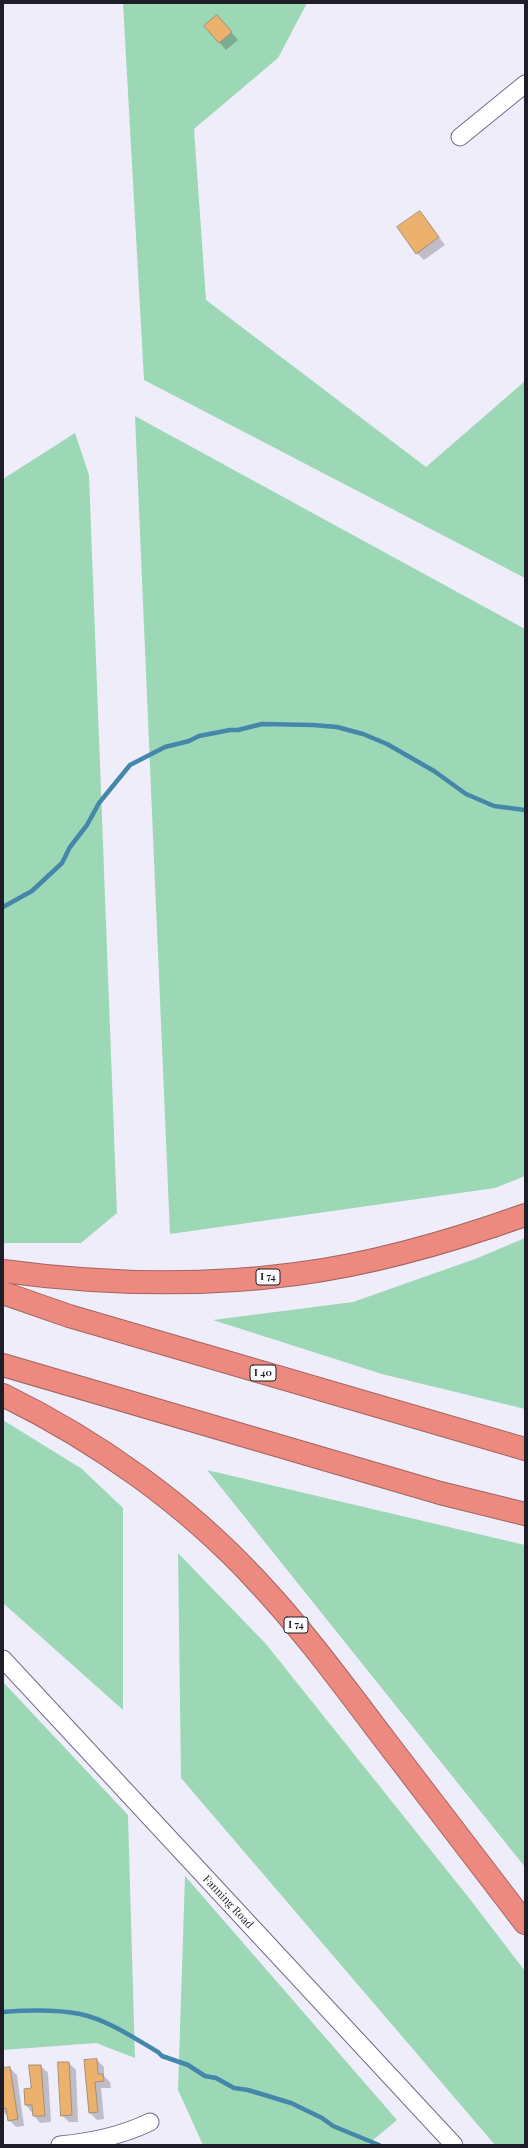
<!DOCTYPE html>
<style>
body{margin:0}
#map{position:relative;width:528px;height:2148px;overflow:hidden;background:#efedfa;font-family:"Playfair Display",serif}
canvas{display:block}
.frame{position:absolute;inset:0;border:4px solid #1f1d28;pointer-events:none}
</style>
<div id="map">
<canvas width="528" height="2148"></canvas>
<div class="frame"></div>
</div>
<script>
const context = document.querySelector('canvas').getContext('2d');
context.lineJoin = 'round';
function paint(path, color) {
  context.fillStyle = color;
  context.fill(path, 'evenodd');
}
function stroke(path, color, width, dash) {
  context.strokeStyle = color;
  context.lineWidth = width;
  context.lineCap = dash ? 'butt' : 'round';
  context.setLineDash(dash || []);
  context.stroke(path);
}
function drawText(font, color, halo, rows, align = 'center') {
  context.font = font + ' "Playfair Display",serif';
  context.lineWidth = 3;
  context.setLineDash([]);
  context.textBaseline = 'middle';
  context.strokeStyle = halo;
  context.fillStyle = color;
  for (const [text, x, y, turn = 0] of rows) {
    context.save();
    context.translate(x, y);
    context.rotate((+turn || 0) * Math.PI / 180);
    context.textAlign = isNaN(turn) ? turn : align;
    if (halo) context.strokeText(text, 0, 0);
    context.fillText(text, 0, 0);
    context.restore();
  }
}
paint(new Path2D(`
 M123,3h184l-29,55 -84,71 12,171 220,167 99,-86v197l-381,-198z
 M135,416l390,213v547l-30,12 -325,46z
 M75,433l14,42 28,738 -36,30h-78v-764z
 M525,1238v171l-143,-35 -169,-54 140,-18 122,-43z
 M3,1420l79,49 41,39v202l-120,-107z
 M207,1470l318,75v322z
 M178,1553l88,91 203,254 56,73v174h-30l-314,-367z
 M3,1682l125,133 7,243 -39,-15 -93,7z
 M185,1876l212,244 -30,25h-164l-25,-55z`), '#9dd8b6');
paint(new Path2D(`
 M224,24l14,16 -12,10 -20,-23z
 M420,212l25,33 -21,15 -7,-7z
 M97,2060l7,7v9l6,6 1,6h-10l3,31 -7,1 -7,-7z
 M69,2063l7,7 2,52h-9l-7,-7z
 M41,2066l7,7 3,49 -11,1 -14,-18z
 M10,2068l7,7 7,51 -8,1 -7,-7 -1,-4 -5,-4v-43z`), '#0003');
stroke(new Path2D(`
 M3,907l29,-16 30,-28 8,-16 17,-22 12,-22 31,-38 35,-18 24,-6 10,-5 31,-6h8l24,-6 51,1 24,2 26,7 24,10 47,27 32,23 28,12 31,4
 M3,2012c26,-2 52,-3 77,2 28,6 54,24 78,38l4,4 26,9 17,11 11,2 18,10 14,2 43,13 31,15 11,8 46,19`), '#4587aa', 4.5);
const building = new Path2D(`
 M217,15l15,17 -13,11 -15,-17z
 M420,211l19,26 -23,17 -19,-27z
 M97,2059l1,15h5l1,7 -9,1 3,30 -9,1 -5,-53z
 M58,2062h11l3,53 -11,1z
 M29,2065h12l4,51h-12l-1,-11h-7l-1,-16 7,-1z
 M10,2067l8,52 -10,2 -2,-13 -3,1v-41z`);
paint(building, '#ecb16c');
stroke(building, '#a48e76', 1);
const street = new Path2D(`
 M460,137l65,-53
 M3,1659l451,486
 M60,2145c33,-3 61,-9 90,-23`);
const highway = new Path2D(`
 M3,1271c97,13 196,16 293,3 77,-10 156,-33 229,-59
 M3,1293l66,23 456,133
 M3,1365l437,128 85,21
 M3,1395c94,46 183,109 254,186 47,50 87,105 128,159 47,61 93,122 140,183`);
stroke(street, '#716b87', 19);
stroke(highway, '#a46461', 24);
stroke(street, '#fff', 17);
stroke(highway, '#ec8a80', 22);
for (const [x, y, w] of [
 [268,1277,24],
 [263,1373,26],
 [296,1625,24]
]) {
  const box = new Path2D();
  box.roundRect(x - w / 2, y - 8, w, 16, 3);
  context.fillStyle = '#fcfcfc';
  context.fill(box);
  stroke(box, '#1f1d28', 1);
}
drawText('bold 10px', '#1f1d28', null, [
 ["I 74",268,1277],
 ["I 40",263,1373],
 ["I 74",296,1625]
]);
drawText('11px', '#1f1d28', '#fcfcfc', [
 ["Fanning Road",228,1902,47]
]);
</script>
